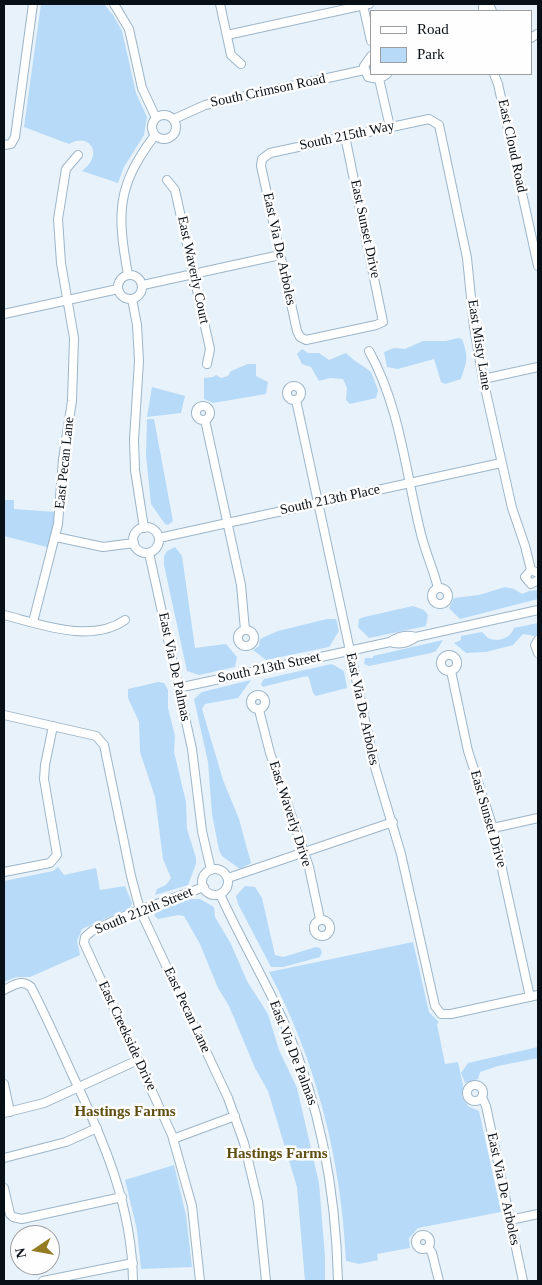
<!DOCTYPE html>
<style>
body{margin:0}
#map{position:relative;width:542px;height:1285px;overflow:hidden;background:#e8f2fb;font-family:Georgia,serif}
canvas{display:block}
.frame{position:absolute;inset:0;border:5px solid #081017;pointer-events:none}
.legend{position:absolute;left:370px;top:10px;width:162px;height:65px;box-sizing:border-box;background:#fefefe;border:1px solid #9c9fa2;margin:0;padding:6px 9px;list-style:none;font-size:15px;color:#081017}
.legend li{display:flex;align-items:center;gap:10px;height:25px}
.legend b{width:25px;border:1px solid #9c9fa2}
.north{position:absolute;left:10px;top:1225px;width:50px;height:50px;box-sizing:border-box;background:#fefefe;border:1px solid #9c9fa2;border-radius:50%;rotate:258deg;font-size:14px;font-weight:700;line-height:20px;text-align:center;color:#081017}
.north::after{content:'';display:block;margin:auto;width:18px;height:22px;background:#957c23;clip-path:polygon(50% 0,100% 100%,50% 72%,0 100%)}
</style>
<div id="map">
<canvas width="542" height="1285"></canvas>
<div class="frame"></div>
<ul class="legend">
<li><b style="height:6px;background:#fff"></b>Road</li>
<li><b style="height:14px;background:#b6daf7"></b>Park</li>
</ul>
<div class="north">N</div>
</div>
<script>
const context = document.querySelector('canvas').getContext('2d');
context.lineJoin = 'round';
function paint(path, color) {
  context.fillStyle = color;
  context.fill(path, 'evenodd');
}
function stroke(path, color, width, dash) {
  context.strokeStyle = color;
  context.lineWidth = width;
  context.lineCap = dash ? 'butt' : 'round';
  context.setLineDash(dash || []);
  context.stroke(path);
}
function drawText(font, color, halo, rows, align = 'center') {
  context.font = font + ' Georgia,serif';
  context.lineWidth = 5;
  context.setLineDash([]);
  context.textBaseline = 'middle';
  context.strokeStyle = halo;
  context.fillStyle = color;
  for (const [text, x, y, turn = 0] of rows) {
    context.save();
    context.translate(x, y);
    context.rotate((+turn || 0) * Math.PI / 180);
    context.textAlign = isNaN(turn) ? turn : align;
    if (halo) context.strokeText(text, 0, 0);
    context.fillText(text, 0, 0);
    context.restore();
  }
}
paint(new Path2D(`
 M41,4h63l9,11 9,16 14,62 11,24 -3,18 -20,32 -6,16 -36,-12c23,-17 7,-39 -13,-27l-45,-17z
 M458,338l4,1c7,20 5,21 -1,40l-16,5 -4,-2 -7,-23 -36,10 -11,-2 -3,-15 10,-4 11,1 18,-8h23z
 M302,349l6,4h11l10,7 17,-7c7,8 17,12 25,19l7,18 -2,8 -26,6 -4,-4 1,-12 -4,-9 -13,-1 -11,3 -8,-14 -9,-3 -5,-10z
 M248,364h8v12l12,6 -2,12 -53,9 -9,-4v-21l9,-1 3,-2 5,3 7,-2 3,-5z
 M152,387l33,9 -4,17 -34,4z
 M147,419h7l19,102 -5,4 -3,-1 -14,-20 -5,-49z
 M4,500h10v9l42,3 -6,33 -3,2 -43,-11z
 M175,547l7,9 13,92 31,-4 11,13 -2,10 -36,8 -12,-4 -23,-106v-9l3,-5z
 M505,587l9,2 8,5 7,-3 9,-1v9l-78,20 -11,-11 5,-10 25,-3z
 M413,606l11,4 4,5 -2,11 -57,12 -11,-11 1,-8 5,-2z
 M327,619h9l3,12 -10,16 -63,13 -13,-10 6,-4 1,-7 18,-8z
 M538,623v11l-3,2 -12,-2 -10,11 -27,7 -20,1 -12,-10 7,-3v-4l21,-4 6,6c10,5 23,0 26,-10z
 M443,640l-7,11 -5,2 -62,13 -5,-2 1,-6h8v-2z
 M332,664l12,7 3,17 -31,8 -3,-3 -4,-15 -2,-2 -41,10 -3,1 -2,-3 3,-5z
 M251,680l-13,18 -33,6 -3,5 21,71 16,39 12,44 -11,6 -18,-13 -3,-6 -7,-36 -4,-52 -14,-63 8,-7z
 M158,682l6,1 4,7v18l7,28 -1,16 12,50 1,27 9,29v6l-8,21 -33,10 2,-6 9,-4 5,-7 -8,-19 -8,-62 -15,-45 -1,-30 -11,-24v-9z
 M58,867l6,8 32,-7 4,22 25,-4 7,17 -2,5 -48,21 -5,12 3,14 -50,22h-14l-12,5v-101l49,-10z
 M245,886l10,1 7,11 13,57 8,2 33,-10 4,1 2,4 -2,5 -37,10h-12l-33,-63 -2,-8z
 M189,899h11l14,8 1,10 16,27 16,37 21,33 11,36 18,38 22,95 6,74v24h-20l-8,-94 -29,-96 -13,-23 -26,-62 -11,-18 -18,-44 -16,-28 -6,-1 -20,4 -4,-4 4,-4z
 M413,942l16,70 10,10 -2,2 8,40 13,-2 5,23 -1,12 6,9 11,5 22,101 -83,16 -9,10 1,10 -33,6 1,6 -19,4 -13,-3c-5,-102 -29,-198 -77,-289z
 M538,1047v11l-40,8 -18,6 -2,7 -13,4 -4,-10 7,-10z
 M174,1165l12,50 6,52 -51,2 -4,-39 -12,-50z`), '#b6daf7');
const minor = new Path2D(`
 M114,4l15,25 13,59 14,30
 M220,4l11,51 10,9
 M483,4v7
 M489,4l3,7
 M363,5l8,36
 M227,35l142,-31
 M531,38l6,-4
 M371,56l-7,10 4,11 11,2 8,-5
 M494,74l4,10 40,182
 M379,79l11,48
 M152 127a12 12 0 1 1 24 0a12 12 0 1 1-24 0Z
 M174,119l31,-14 159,-35
 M345,136l38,186 -7,3 -70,15 -6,-3 -3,-6 -36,-165 1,-7 8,-6 159,-34 10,6 28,133 7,69 9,52 29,129 13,38 6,24
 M4,145l7,-1 4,-7 18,-133
 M167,180l8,10 35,159 -3,15
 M118 287a12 12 0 1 1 24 0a12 12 0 1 1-24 0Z
 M128,275c-11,-62 -12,-88 27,-140
 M143,285l137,-30
 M132,299l5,26 2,36 -5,79 1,30 9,58
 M4,314l114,-25
 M369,351c31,56 36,118 51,179 4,19 13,38 18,58
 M483,379l55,-12
 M287 393a7 7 0 1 1 14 0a7 7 0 1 1-14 0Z
 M296,400l79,367 26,87 34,152 6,8h10l87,-19
 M196 413a7 7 0 1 1 14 0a7 7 0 1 1-14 0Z
 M205,420l36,165 4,45
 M133 540a13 13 0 1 1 26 0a13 13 0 1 1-26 0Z
 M56,537l47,10 31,-4
 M159,538l342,-75
 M149,553l43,196 10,82 9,39
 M538,573l-7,-3 -6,7 6,7 7,-4
 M432 596a8 8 0 1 1 16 0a8 8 0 1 1-16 0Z
 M4,615c36,9 87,29 121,5
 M33,622l25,-98 5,-65 9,-58 2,-63 -13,-75 -3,-44 8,-50 12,-14
 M238 638a8 8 0 1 1 16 0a8 8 0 1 1-16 0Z
 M538,640l-3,5 3,8
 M390,642c8,-6 16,-8 26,-5
 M441 663a8 8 0 1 1 16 0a8 8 0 1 1-16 0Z
 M451,671l17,80 25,77 37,169
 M178,688l212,-46c9,3 18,1 26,-5l122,-27
 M251 702a7 7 0 1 1 14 0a7 7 0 1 1-14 0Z
 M259,710l11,43 39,114 11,52
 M4,715l92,21 8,9 27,131 9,34 88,188 16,45 14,59 8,79
 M493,828l45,-10
 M202 882a13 13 0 1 1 26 0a13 13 0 1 1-26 0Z
 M4,872l46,-9 7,-8 -13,-76 1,-14 8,-39
 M228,878l165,-56
 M220,894c20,45 46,87 66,133 35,80 50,167 52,254
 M314 928a8 8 0 1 1 16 0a8 8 0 1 1-16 0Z
 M4,990c10,-5 17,-11 27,-3 15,29 28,58 41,87 32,67 60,132 61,207
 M4,1084l6,28
 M467 1093a8 8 0 1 1 16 0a8 8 0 1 1-16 0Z
 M482,1097l4,9 37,175
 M4,1113l40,-10 94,-43
 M173,1139l62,-23
 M4,1158l62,-16 31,-14
 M4,1188l6,26 3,3 9,2 100,-22
 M510,1220l28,-6
 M416 1242a7 7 0 1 1 14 0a7 7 0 1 1-14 0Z
 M428,1247l4,6 7,28
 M43,1281l90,-18
 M200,1281l-8,-75 -20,-71 -88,-192 1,-6 7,-6 37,-17 75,-27`);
stroke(minor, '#9cb5c8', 10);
stroke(minor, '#fff', 8);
drawText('14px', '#081017', '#fefefe', [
 ["South Crimson Road",268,91,-12],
 ["South 215th Way",347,136,-12],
 ["East Cloud Road",512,146,78],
 ["East Sunset Drive",365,229,78],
 ["East Via De Arboles",279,249,78],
 ["East Waverly Court",193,270,78],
 ["East Misty Lane",479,345,81],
 ["East Pecan Lane",65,463,-84],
 ["South 213th Place",330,500,-12],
 ["East Via De Palmas",174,667,78],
 ["South 213th Street",269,668,-12],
 ["East Via De Arboles",362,709,78],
 ["East Waverly Drive",290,814,72],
 ["East Sunset Drive",488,819,74],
 ["South 212th Street",144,911,-22],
 ["East Pecan Lane",187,1010,65],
 ["East Creekside Drive",127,1036,65],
 ["East Via De Palmas",293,1053,69],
 ["East Via De Arboles",503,1189,78]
]);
drawText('bold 15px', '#604e11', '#fefefe', [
 ["Hastings Farms",125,1112],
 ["Hastings Farms",277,1154]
]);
</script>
